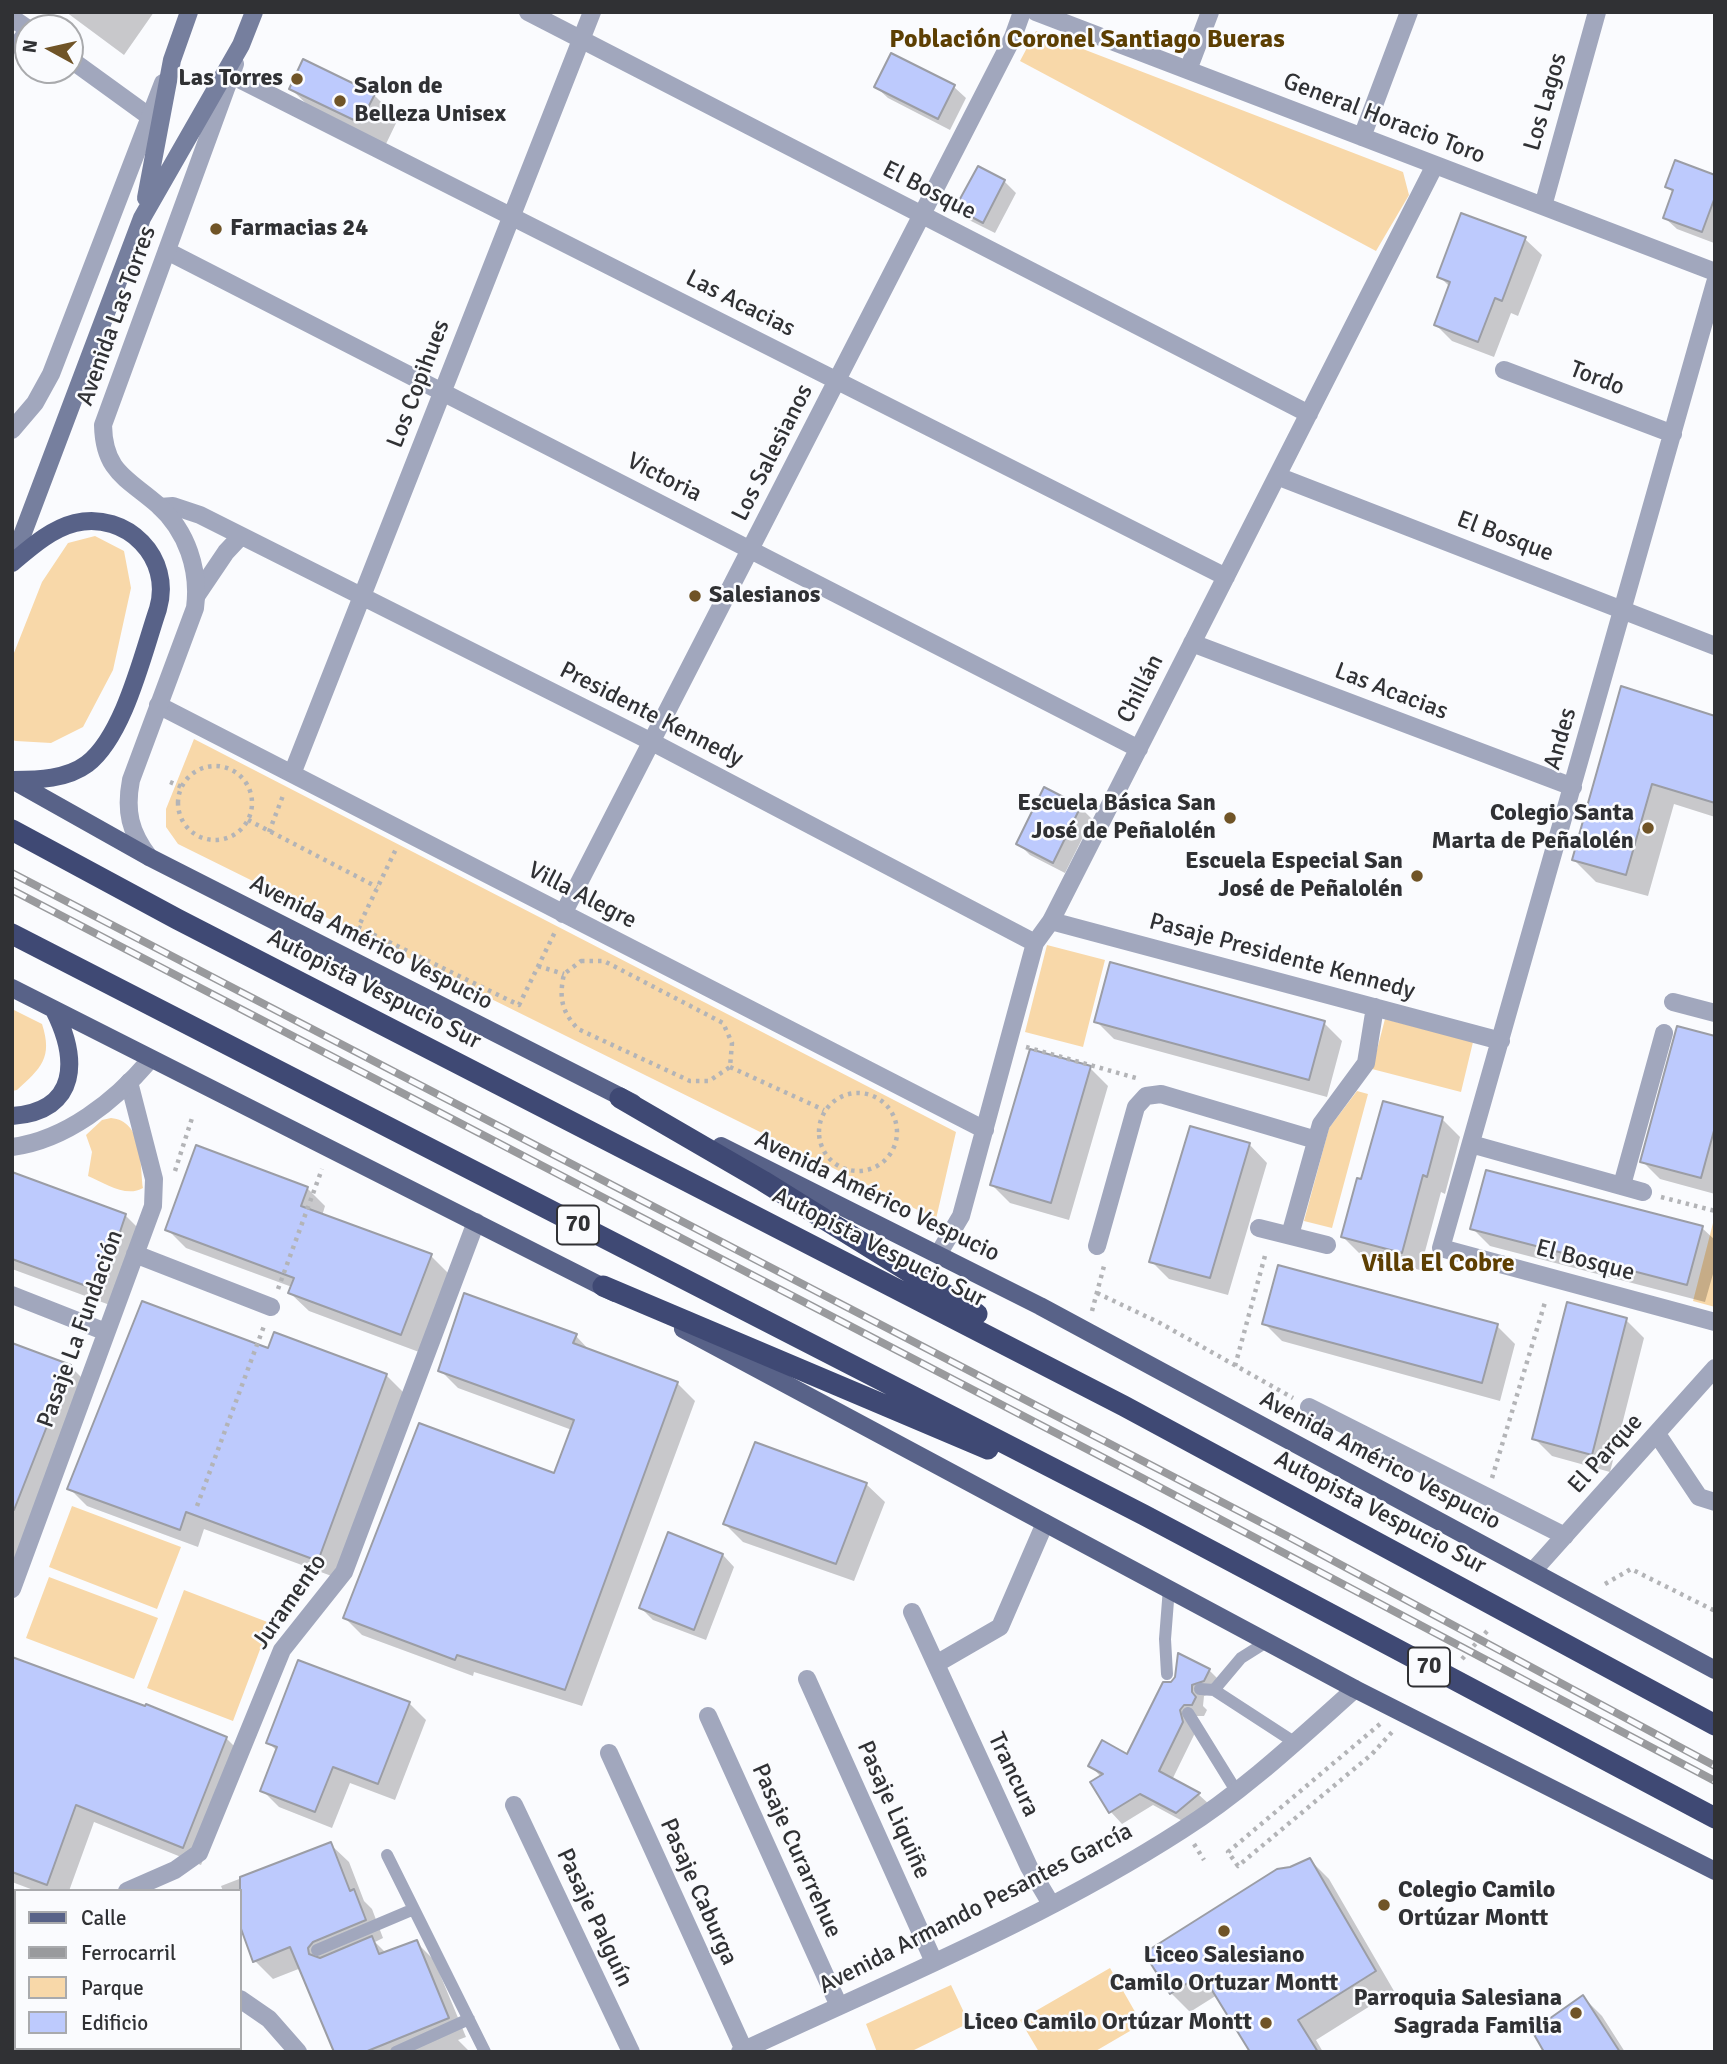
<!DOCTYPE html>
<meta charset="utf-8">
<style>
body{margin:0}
#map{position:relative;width:1727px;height:2064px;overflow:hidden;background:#fafbfe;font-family:Signika,sans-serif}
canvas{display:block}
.frame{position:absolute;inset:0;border:14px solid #303134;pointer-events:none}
.legend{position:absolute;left:14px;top:1889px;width:228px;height:161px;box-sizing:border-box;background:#fafbfe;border:2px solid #a9aaad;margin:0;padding:9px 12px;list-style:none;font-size:21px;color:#303134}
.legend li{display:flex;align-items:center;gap:14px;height:35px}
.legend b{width:35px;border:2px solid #a9aaad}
.north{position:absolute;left:14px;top:14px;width:70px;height:70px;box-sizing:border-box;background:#fafbfe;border:2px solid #a9aaad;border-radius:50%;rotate:278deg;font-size:19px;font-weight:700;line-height:28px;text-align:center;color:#303134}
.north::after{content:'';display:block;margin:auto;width:24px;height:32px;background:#705427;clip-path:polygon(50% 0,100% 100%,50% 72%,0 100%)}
</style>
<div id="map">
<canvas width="1727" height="2064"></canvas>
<div class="frame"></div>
<ul class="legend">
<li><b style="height:9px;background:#586288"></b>Calle</li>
<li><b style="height:9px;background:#999a9d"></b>Ferrocarril</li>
<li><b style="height:19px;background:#f8d8a9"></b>Parque</li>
<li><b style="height:19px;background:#bdcafd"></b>Edificio</li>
</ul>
<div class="north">N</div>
</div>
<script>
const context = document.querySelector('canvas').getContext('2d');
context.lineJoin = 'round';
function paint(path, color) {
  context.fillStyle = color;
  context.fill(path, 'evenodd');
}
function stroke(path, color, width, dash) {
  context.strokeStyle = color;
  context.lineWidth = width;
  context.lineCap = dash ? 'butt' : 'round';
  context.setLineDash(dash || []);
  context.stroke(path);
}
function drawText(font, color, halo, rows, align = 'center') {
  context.font = font + ' Signika,sans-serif';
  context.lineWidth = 5;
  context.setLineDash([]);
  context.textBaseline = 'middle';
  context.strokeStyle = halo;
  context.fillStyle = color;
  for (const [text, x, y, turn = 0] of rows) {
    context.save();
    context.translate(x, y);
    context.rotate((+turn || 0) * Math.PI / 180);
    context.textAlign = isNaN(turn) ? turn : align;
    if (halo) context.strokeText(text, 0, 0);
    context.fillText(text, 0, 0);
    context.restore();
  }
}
paint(new Path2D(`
 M1036,31l367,141 6,23 -33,56 -356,-190z
 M95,536l29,15 7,37 -18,82 -30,57 -32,16 -35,-2 -4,-1v-82l30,-76 26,-39z
 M194,739l762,393 -20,87 -758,-375 -12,-17v-18z
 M1047,945l58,15 -22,87 -58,-15z
 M12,1009l30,15c11,34 -1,44 -25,66l-5,1z
 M1385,1019l88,23 -12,50 -89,-23z
 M1357,1091l11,3 -36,134 -28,-7 25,-93z
 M111,1118c32,3 29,45 32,70 -17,10 -38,-5 -55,-12l4,-24 -6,-17 16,-15z
 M1713,1223h2v84l-22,-6z
 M72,1506l109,41 -24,62 -108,-42z
 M49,1577l109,41 -24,61 -108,-41z
 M184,1590l86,33 -37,98 -86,-33z
 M1110,1968l32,56 -48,28h-55l-19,-32z
 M951,1985l18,38 -59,29h-33l-11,-28z`), '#f8d8a9');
paint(new Path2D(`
 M66,12h88l-30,43z
 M876,87h78l12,11 -16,32 -62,-32z
 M291,89l83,6 24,24 -13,27 -69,-33z
 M1715,177v64l-1,2 -37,-14 -12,-11 9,-25 -7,-7z
 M1004,181l12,12 -21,40 -26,-13 -12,-12z
 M1525,239l17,16 -24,61 -7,-3 -17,44 -42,-16 -16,-16 14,-38 -11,-11z
 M1715,718v99l-41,-13 -26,92 -52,-14 -22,-22z
 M1080,807l12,12 -27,54 -35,-18 -12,-12z
 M1096,1021l228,2 18,18 -15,56 -213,-58z
 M1715,1038v156l-55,-15 -18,-18z
 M1090,1068l18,18 -39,134 -59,-17 -18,-18z
 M1442,1119l18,18 -15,57 -4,-2 -21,78 -59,-15 -18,-18 20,-56z
 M1249,1144l18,19 -39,132 -59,-16 -18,-18z
 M12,1181l113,34 18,18 -25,75 -106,-39z
 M307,1188l18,18 -3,10 109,40 18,18 -30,78 -110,-41 -19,-18 2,-6 -106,-39 -18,-18z
 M1472,1228h230l13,12v27l-10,35 -215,-56z
 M1626,1320l18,18 -34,134 -58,-16 -18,-18z
 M1264,1323l233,3 18,18 -15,57 -218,-60z
 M576,1336l15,16 86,31 18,18 -113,305 -108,-34 -1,4 -111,-41 -17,-17 210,-143 17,-45 -114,-42 -18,-18z
 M12,1345l58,21 18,18 -76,198z
 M270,1350l116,25 18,18 -67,185 -133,-49 -6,18 -111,-41 -18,-18z
 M866,1484l19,18 -31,79 -111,-39 -18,-18z
 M723,1555l11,12 -28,73 -53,-20 -12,-12z
 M12,1659l214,79 18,18 -43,109 -107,-43 -25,69h-33l-24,-9z
 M1209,1670l12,12 -5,10 -12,4 -1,10 4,4 -3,6h-8l-2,19 -22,45 26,14 12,11 -22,19 -35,-19 -31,19 -11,-12 -19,-29 9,-6 -11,-12 38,-9 44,-73z
 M409,1703l17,17 -31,80 -45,-17 -18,45 -53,-21 -17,-17 15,-39 -9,-9z
 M330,1844l19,18 15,39 8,8 11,29 -8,4 11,11 30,-11 18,18 32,77 -8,3 12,12h-136l-33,-84 -28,11 -18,-18 -15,-40v-30h-17l-2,-5z
 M1310,1860l19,19 65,112 -78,49 7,12h-71l-35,-57 -27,17 -19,-19 120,-124z
 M12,1963l4,1v68l-4,-1z
 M1583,1997l19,19 23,36h-79z
 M149,2048h68l-1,4h-58z`), '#0003');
const building = new Path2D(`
 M891,53l64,32 -17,34 -64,-32z
 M303,59l72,35 -15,29 -71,-34z
 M1675,160l40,15v22l-13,35 -39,-14 10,-28 -8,-3z
 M978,166l27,14 -22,43 -28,-15z
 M1461,213l65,24 -24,64 -7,-3 -17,44 -44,-17 16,-43 -13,-5z
 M1621,686l94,30v87l-63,-19 -26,91 -54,-15z
 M1044,787l37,19 -28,57 -37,-19z
 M1110,962l215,59 -16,59 -215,-58z
 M1677,1026l38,10v91l-14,51 -61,-16z
 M1030,1049l61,17 -40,137 -61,-18z
 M1383,1101l60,16 -16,60 -4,-2 -21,78 -61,-16 16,-59 4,1z
 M1190,1126l60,17 -40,135 -61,-16z
 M196,1145l112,42 -7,19 131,48 -31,81 -113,-42 6,-15 -129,-48z
 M1486,1170l217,56 -16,59 -217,-56z
 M12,1172l114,42 -26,77 -88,-32z
 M1278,1265l220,59 -16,59 -220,-59z
 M464,1293l113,41 -4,9 105,39 -113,308 -108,-35 -2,5 -112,-42 76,-195 135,50 20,-53 -136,-49z
 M142,1301l126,47 6,-16 113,42 -69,187 -132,-49 -6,18 -113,-41z
 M1567,1302l60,16 -35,137 -60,-16z
 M12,1343l59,22 -57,145 -2,-1z
 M755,1442l112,41 -31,81 -113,-40z
 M668,1532l55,22 -29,76 -55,-22z
 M1178,1653l32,16 -6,12 -12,4v7l4,5 -4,8h-8l-4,5 3,12 -24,49 41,22 -24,20 -36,-19 -31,19 -19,-31 13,-8 -15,-8 14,-26 25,14 36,-72h8l4,-5z
 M12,1657l133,49 1,-2 81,33 -44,111 -107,-43 -29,80 -35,-13z
 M298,1660l112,42 -32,82 -45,-17 -18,45 -55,-21 17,-44 -11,-4z
 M331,1842l19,49 4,-2 12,31 -53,22 -5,6 1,6 11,4 52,-22 7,18 38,-14 32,78 -84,34h-31l-44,-105 -37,15 -13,-36v-49z
 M1310,1858l66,113 -78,49 20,32h-68l-48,-78 -32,20 -26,-41 133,-84 13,-2z
 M1583,1995l37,57h-76l-12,-21z`);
paint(building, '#bdcafd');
stroke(building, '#9b9da5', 2);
stroke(new Path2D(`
 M178 803a37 37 0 1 1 74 0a37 37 0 1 1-74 0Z
 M170,782l12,5
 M248,820l129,67
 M269,832l15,-39
 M358,927l161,78 37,-75
 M353,938l43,-89
 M581,961h23l119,62 9,20 -2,24 -21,14h-19l-112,-52c-17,-18 -19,-32 -14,-55z
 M538,966l26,8
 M1026,1047l110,31
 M730,1067l94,43
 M819 1132a39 39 0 1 1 78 0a39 39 0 1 1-78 0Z
 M175,1171l18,-56
 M1661,1197l54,14
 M278,1289l44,-120
 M1097,1293l63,30 133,75
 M1092,1311l12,-45
 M1235,1366l31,-114
 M1492,1478l54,-179
 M197,1506l67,-180
 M1605,1584l26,-15 84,42
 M1462,1659l27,-30
 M1380,1724l-152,128 10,14 134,-112 21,-23
 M1194,1844l10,16`), '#b3b4b7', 4.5, [3.5, 5]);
stroke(new Path2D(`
 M12,48l14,-20
 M1167,1674l-2,-35 4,-51
 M1200,1689l14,1 27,-32 27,-17
 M1214,1690l80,52
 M1188,1713l47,76
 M387,1855l98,197
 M317,1950l97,-41
 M396,2052l73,-33`), '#a1a7bd', 12);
stroke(new Path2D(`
 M528,12l781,402
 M1036,12l679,260
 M12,18l16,11
 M70,59l80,58
 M1188,70l22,-58
 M231,75l995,502
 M1362,137l47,-125
 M1543,206l54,-194
 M167,251l972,498
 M1715,283l-274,965 274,74
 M1504,370l169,64
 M1277,476l438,170
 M160,507l13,-1 27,9 452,227 383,201
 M197,595l29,-43 15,-16
 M1192,643l381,144
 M158,705l827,425
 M292,774l300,-762
 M563,914l450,-877 9,-25
 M1051,921l450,120
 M1673,1002l42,11
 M1471,1144l172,48
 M1622,1185l42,-152
 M1259,1228l68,17
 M1290,1235l31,-111 45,-61 9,-56
 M1097,1246l39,-139 10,-11 15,-2 155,46
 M939,1253l22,-37 74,-273 16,-22 384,-756
 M135,1254l136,53
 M12,1295l94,37
 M1309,1407l256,129
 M1657,1434l42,63 16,5
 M1533,1571l182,-203
 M12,1589l141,-383 1,-27 -25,-97
 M912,1612l117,255 22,37
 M936,1664l64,-37 45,-104
 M807,1679l127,283
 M708,1716l131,290
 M609,1753l135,297
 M514,1805l117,247
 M127,1891l48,-21 24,-17 83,-203 62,-78 132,-350
 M12,1913l4,1
 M240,1999l29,20 29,33
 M740,2052c149,-70 304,-133 442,-222 62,-39 119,-93 173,-141`), '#a1a7bd', 18);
stroke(new Path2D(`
 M12,430l23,-27 16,-29 112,-291
 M149,857c-19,-25 -24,-46 -18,-77l64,-172c5,-38 -8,-77 -37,-103 -31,-27 -54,-33 -55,-80l132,-361
 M12,1147c54,-7 103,-46 138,-87`), '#a1a7bd', 18);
stroke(new Path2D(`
 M146,198l26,-138 17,-48
 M12,562l130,-344 99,-173 13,-33`), '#767f9e', 18);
stroke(new Path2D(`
 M12,563c19,-16 39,-34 63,-40 52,-12 98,35 83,86 -15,44 -34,127 -71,155 -20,15 -49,16 -73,16
 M12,780l137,77 484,246
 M12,988l603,305
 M12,1116c68,-5 66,-58 42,-106
 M721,1146l319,160 675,364
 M683,1329l672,360 360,182`), '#586288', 18);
stroke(new Path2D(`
 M12,830l165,89 947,487 591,319
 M12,934l1132,581 571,303
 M620,1098l143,83 214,133
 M603,1286l385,163`), '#3f4974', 21);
const rail = new Path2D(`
 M12,873l1279,665 424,228
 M12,890l1117,581 586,310`);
stroke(rail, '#999a9d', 8);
stroke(rail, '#fafbfe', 5, [16]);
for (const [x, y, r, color] of [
 [297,79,7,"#705427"],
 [340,101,7,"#705427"],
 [216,229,7,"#705427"],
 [695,596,7,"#705427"],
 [1230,818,7,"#705427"],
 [1648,828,7,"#705427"],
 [1417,876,7,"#705427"],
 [1384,1905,7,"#705427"],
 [1224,1931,7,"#705427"],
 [1576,2013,7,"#705427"],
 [1266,2023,7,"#705427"]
]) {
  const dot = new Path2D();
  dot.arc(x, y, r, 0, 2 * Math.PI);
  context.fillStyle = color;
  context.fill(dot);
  stroke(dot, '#fafbfe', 2.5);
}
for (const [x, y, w] of [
 [578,1225,42],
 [1429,1667,42]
]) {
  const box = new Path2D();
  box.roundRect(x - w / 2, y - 19.5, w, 39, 5);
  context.fillStyle = '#fafbfe';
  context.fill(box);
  stroke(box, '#303134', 2);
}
drawText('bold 23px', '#303134', null, [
 ["70",578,1225],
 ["70",1429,1667]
]);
drawText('bold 24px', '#303134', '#fafbfe', [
 ["Las Torres",283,79],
 ["Salon de",354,87,"left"],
 ["Belleza Unisex",354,115,"left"],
 ["Farmacias 24",230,229,"left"],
 ["Salesianos",709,596,"left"],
 ["Escuela Básica San",1216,804],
 ["José de Peñalolén",1216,832],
 ["Colegio Santa",1634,814],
 ["Marta de Peñalolén",1634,842],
 ["Escuela Especial San",1403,862],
 ["José de Peñalolén",1403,890],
 ["Colegio Camilo",1398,1891,"left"],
 ["Ortúzar Montt",1398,1919,"left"],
 ["Liceo Salesiano",1224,1956,"center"],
 ["Camilo Ortuzar Montt",1224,1984,"center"],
 ["Parroquia Salesiana",1562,1999],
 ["Sagrada Familia",1562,2027],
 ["Liceo Camilo Ortúzar Montt",1252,2023]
], 'right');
drawText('24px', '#303134', '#fafbfe', [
 ["Los Lagos",1546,102,-74],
 ["General Horacio Toro",1384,119,21],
 ["El Bosque",929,191,27],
 ["Las Acacias",740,304,27],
 ["Avenida Las Torres",117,316,-70],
 ["Tordo",1597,379,21],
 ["Los Copihues",419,384,-69],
 ["Los Salesianos",773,453,-63],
 ["Victoria",664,478,27],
 ["El Bosque",1505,537,21],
 ["Chillán",1141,689,-63],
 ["Las Acacias",1391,692,21],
 ["Presidente Kennedy",651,715,27],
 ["Andes",1561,739,-74],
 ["Villa Alegre",582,896,27],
 ["Avenida Américo Vespucio",371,943,27],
 ["Pasaje Presidente Kennedy",1282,957,15],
 ["Autopista Vespucio Sur",374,990,27],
 ["Avenida Américo Vespucio",877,1197,26],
 ["Autopista Vespucio Sur",879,1248,27],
 ["El Bosque",1585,1261,15],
 ["Pasaje La Fundación",81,1329,-70],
 ["El Parque",1606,1454,-48],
 ["Avenida Américo Vespucio",1380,1461,28],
 ["Autopista Vespucio Sur",1380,1513,28],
 ["Juramento",290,1602,-55],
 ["Trancura",1013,1775,65],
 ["Pasaje Liquiñe",893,1810,66],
 ["Pasaje Curarrehue",796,1851,66],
 ["Pasaje Caburga",698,1892,66],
 ["Avenida Armando Pesantes García",976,1909,-27],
 ["Pasaje Palguín",594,1918,65]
]);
drawText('bold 26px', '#5d3f03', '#fafbfe', [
 ["Población Coronel Santiago Bueras",1087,40],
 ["Villa El Cobre",1438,1264]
]);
</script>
